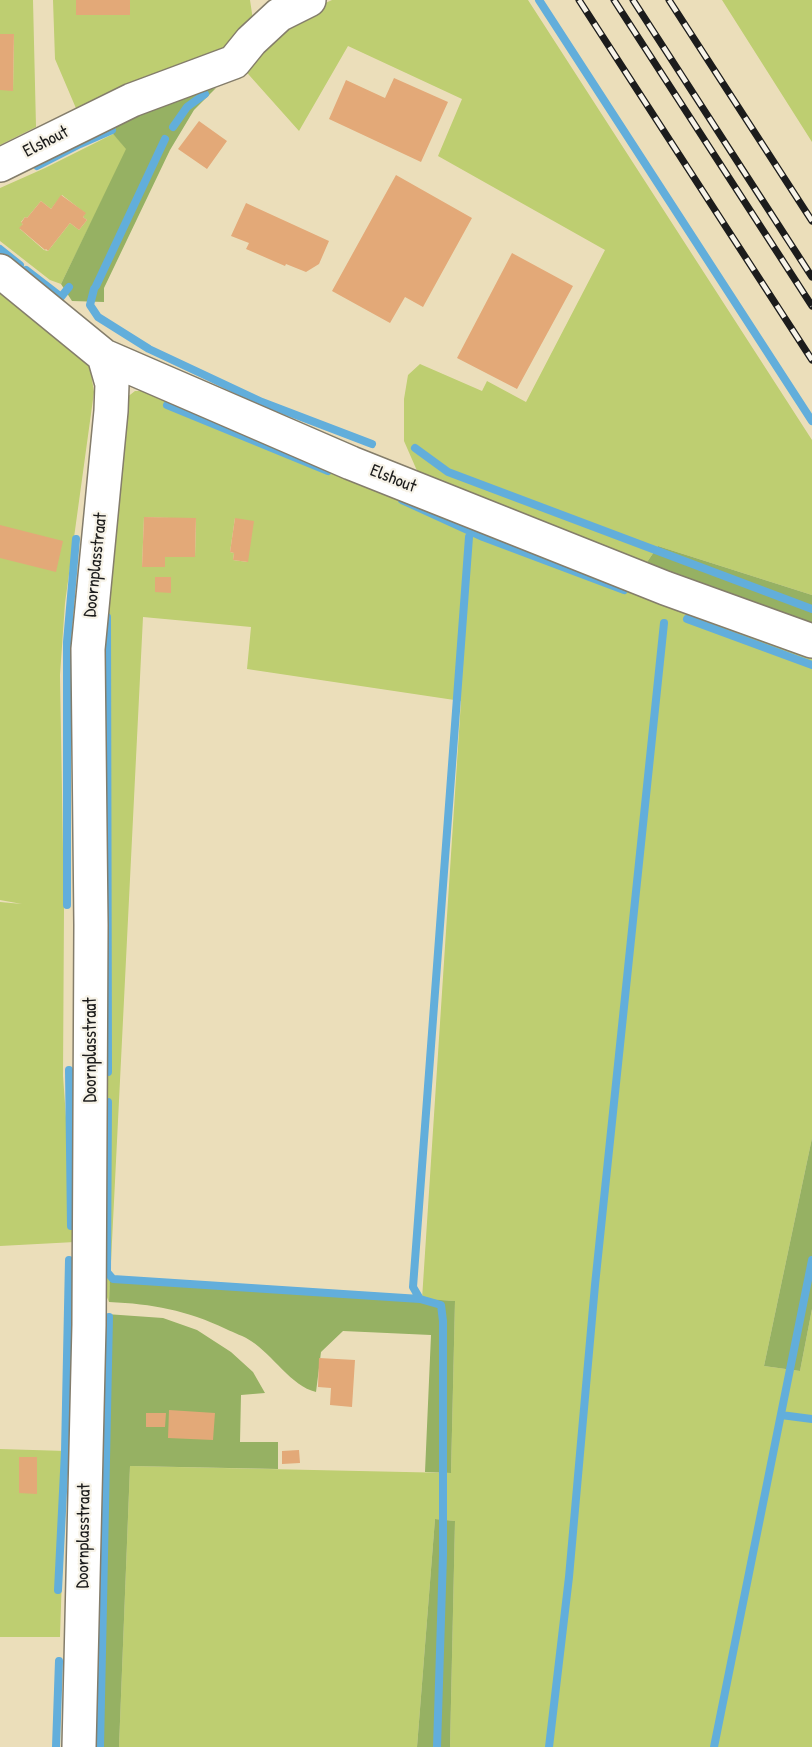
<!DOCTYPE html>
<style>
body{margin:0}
canvas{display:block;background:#ebdeba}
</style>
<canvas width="812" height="1747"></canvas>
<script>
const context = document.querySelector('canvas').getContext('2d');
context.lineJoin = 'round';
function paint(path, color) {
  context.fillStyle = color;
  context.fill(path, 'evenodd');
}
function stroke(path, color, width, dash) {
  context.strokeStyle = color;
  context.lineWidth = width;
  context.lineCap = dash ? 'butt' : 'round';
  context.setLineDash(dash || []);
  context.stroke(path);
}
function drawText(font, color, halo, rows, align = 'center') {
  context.font = font + ' "Patrick Hand",sans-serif';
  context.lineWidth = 4.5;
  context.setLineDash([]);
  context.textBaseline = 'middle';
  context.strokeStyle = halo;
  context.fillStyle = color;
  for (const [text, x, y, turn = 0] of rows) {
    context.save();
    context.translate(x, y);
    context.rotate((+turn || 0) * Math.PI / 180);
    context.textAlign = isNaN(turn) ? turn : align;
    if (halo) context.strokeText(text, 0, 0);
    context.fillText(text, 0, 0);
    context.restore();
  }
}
paint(new Path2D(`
 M0,0h33l3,127 -36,18v-55h13l1,-55 -14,-1z
 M53,0h23v15h53l1,-15h120l3,20 -31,33 -144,60 -23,-54z
 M332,0h196l284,440v155l-154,-49 -15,22 -225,-95 -14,-32v-42l4,-24 12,-11 62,27 5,-10 39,21 79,-152 -167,-94 24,-57 -114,-53 -49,85 -58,-65 62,-53z
 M722,0h90v142z
 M113,134l14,15 -66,135 -11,-4 -50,-39v-53l45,-20zM62,195l23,18 -2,4 4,3 -8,10 -9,-7 -22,28 -4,-1 -24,-21 3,-5 -2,-2 4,-5 2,1 14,-17 10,8z
 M0,291l63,49 27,27 4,25 -29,211 -5,72 4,234 -1,167 12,166 -75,4v-344l22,2 -22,-4z
 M135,391h14l663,264v483l-48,228 36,5 12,-62v438h-362l5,-226 -20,-2 -18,228h-298l11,-281 321,7 4,-172 -33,-2 39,-598 -214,-32 4,-42 -108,-10 -34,685 -7,-16 1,-371 7,-348 16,-169zM144,517l52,2 -1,38h-30v10h-23zM235,518l13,44 -15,-2 1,-7 -4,-1z
 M0,1449l66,2 -6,186h-60z`), '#bece71');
paint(new Path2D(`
 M216,88l-22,22 -24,40 -66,138v14l-32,-1 -11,-17 65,-135 -13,-15 4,-10 70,-31z
 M658,546l154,49v35l-169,-62z
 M812,1138v171l-12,62 -36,-5z
 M110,1278l345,23 -4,172 -26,-1 6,-137 -88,-4 -22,21 -5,40c-25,-6 -43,-37 -65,-51 -7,-5 -17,-8 -25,-12 -40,-19 -73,-25 -117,-27z
 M106,1314l57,4 34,12 34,22 22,20 12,21 -24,2 -1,47h38v27l-148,-3 -11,281h-21z
 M435,1519l20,2 -5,226h-33z`), '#96b163');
stroke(new Path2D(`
 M539,0l273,421
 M173,127l14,-20 18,-13
 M37,166l43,-22 32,-14
 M0,249l20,16
 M26,270l35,27 8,-10
 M96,286l69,-147
 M94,289l-4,16 8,12 51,32 113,53 110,42
 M167,405l161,66
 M415,448l33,24 364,137
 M402,500l81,37 141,53
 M107,617l1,455
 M687,619l125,46
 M67,905v-263l9,-103
 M69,1070l2,156
 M108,1102l-1,170 6,7 307,20
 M781,1415l31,4
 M58,1590l7,-138 4,-192
 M56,1747l3,-86
 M100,1747l9,-430
 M437,1747l6,-192v-234l-2,-16 -21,-6 -7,-12 56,-750
 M549,1747l20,-170 26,-292 69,-662
 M714,1747l98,-487`), '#62aedb', 8);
paint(new Path2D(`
 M76,0h54v15h-54z
 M0,34h14l-1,57 -13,-1z
 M394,78l54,24 -27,60 -92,-43 17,-39 39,18z
 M199,121l28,20 -20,28 -29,-20z
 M396,175l76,43 -49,89 -18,-10 -15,26 -58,-32z
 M61,195l25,18 -3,4 4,3 -8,10 -9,-7 -22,28 -2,-2 -1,1 -26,-22 4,-4 -2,-1 4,-6 2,1 14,-17 10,8z
 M246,203l83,38 -10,23 -13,8 -20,-8 -1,2 -39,-17 3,-6 -18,-7z
 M512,253l61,33 -56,103 -60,-31z
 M144,517l52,1 -1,39h-30v10h-23z
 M235,518l19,3 -6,41 -15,-2 1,-7 -4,-1z
 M0,525l63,16 -7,31 -56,-14z
 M155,577h16v16l-16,-1z
 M319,1358l36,2 -3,47 -22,-2 1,-17 -13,-1z
 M169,1410l46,3 -2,27 -45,-2z
 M146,1413h20l-1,14h-19z
 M299,1450l1,13 -18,1v-13z
 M19,1457h18v37l-18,-1z`), '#e3a978');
const minor = new Path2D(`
 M0,165l132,-65 102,-38 17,-21 28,-26 30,-15
 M0,271l104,85 247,107 314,125 147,53
 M79,1747l10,-422 2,-400 -3,-276 23,-238 1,-27 -8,-28`);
stroke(minor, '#847d6b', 36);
stroke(minor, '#fff', 33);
const rail = new Path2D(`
 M579,0l233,360
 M614,0l198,306
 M633,0l179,277
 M669,0l143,221`);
stroke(rail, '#1c1c1c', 7);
stroke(rail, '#f7f3e8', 4.5, [14]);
drawText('18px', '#1c1c1c', '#f7f3e8', [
 ["Elshout",46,142,-27],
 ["Elshout",393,479,22],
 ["Doornplasstraat",96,565,-84],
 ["Doornplasstraat",91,1050,-90],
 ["Doornplasstraat",84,1536,-89]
]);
</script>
